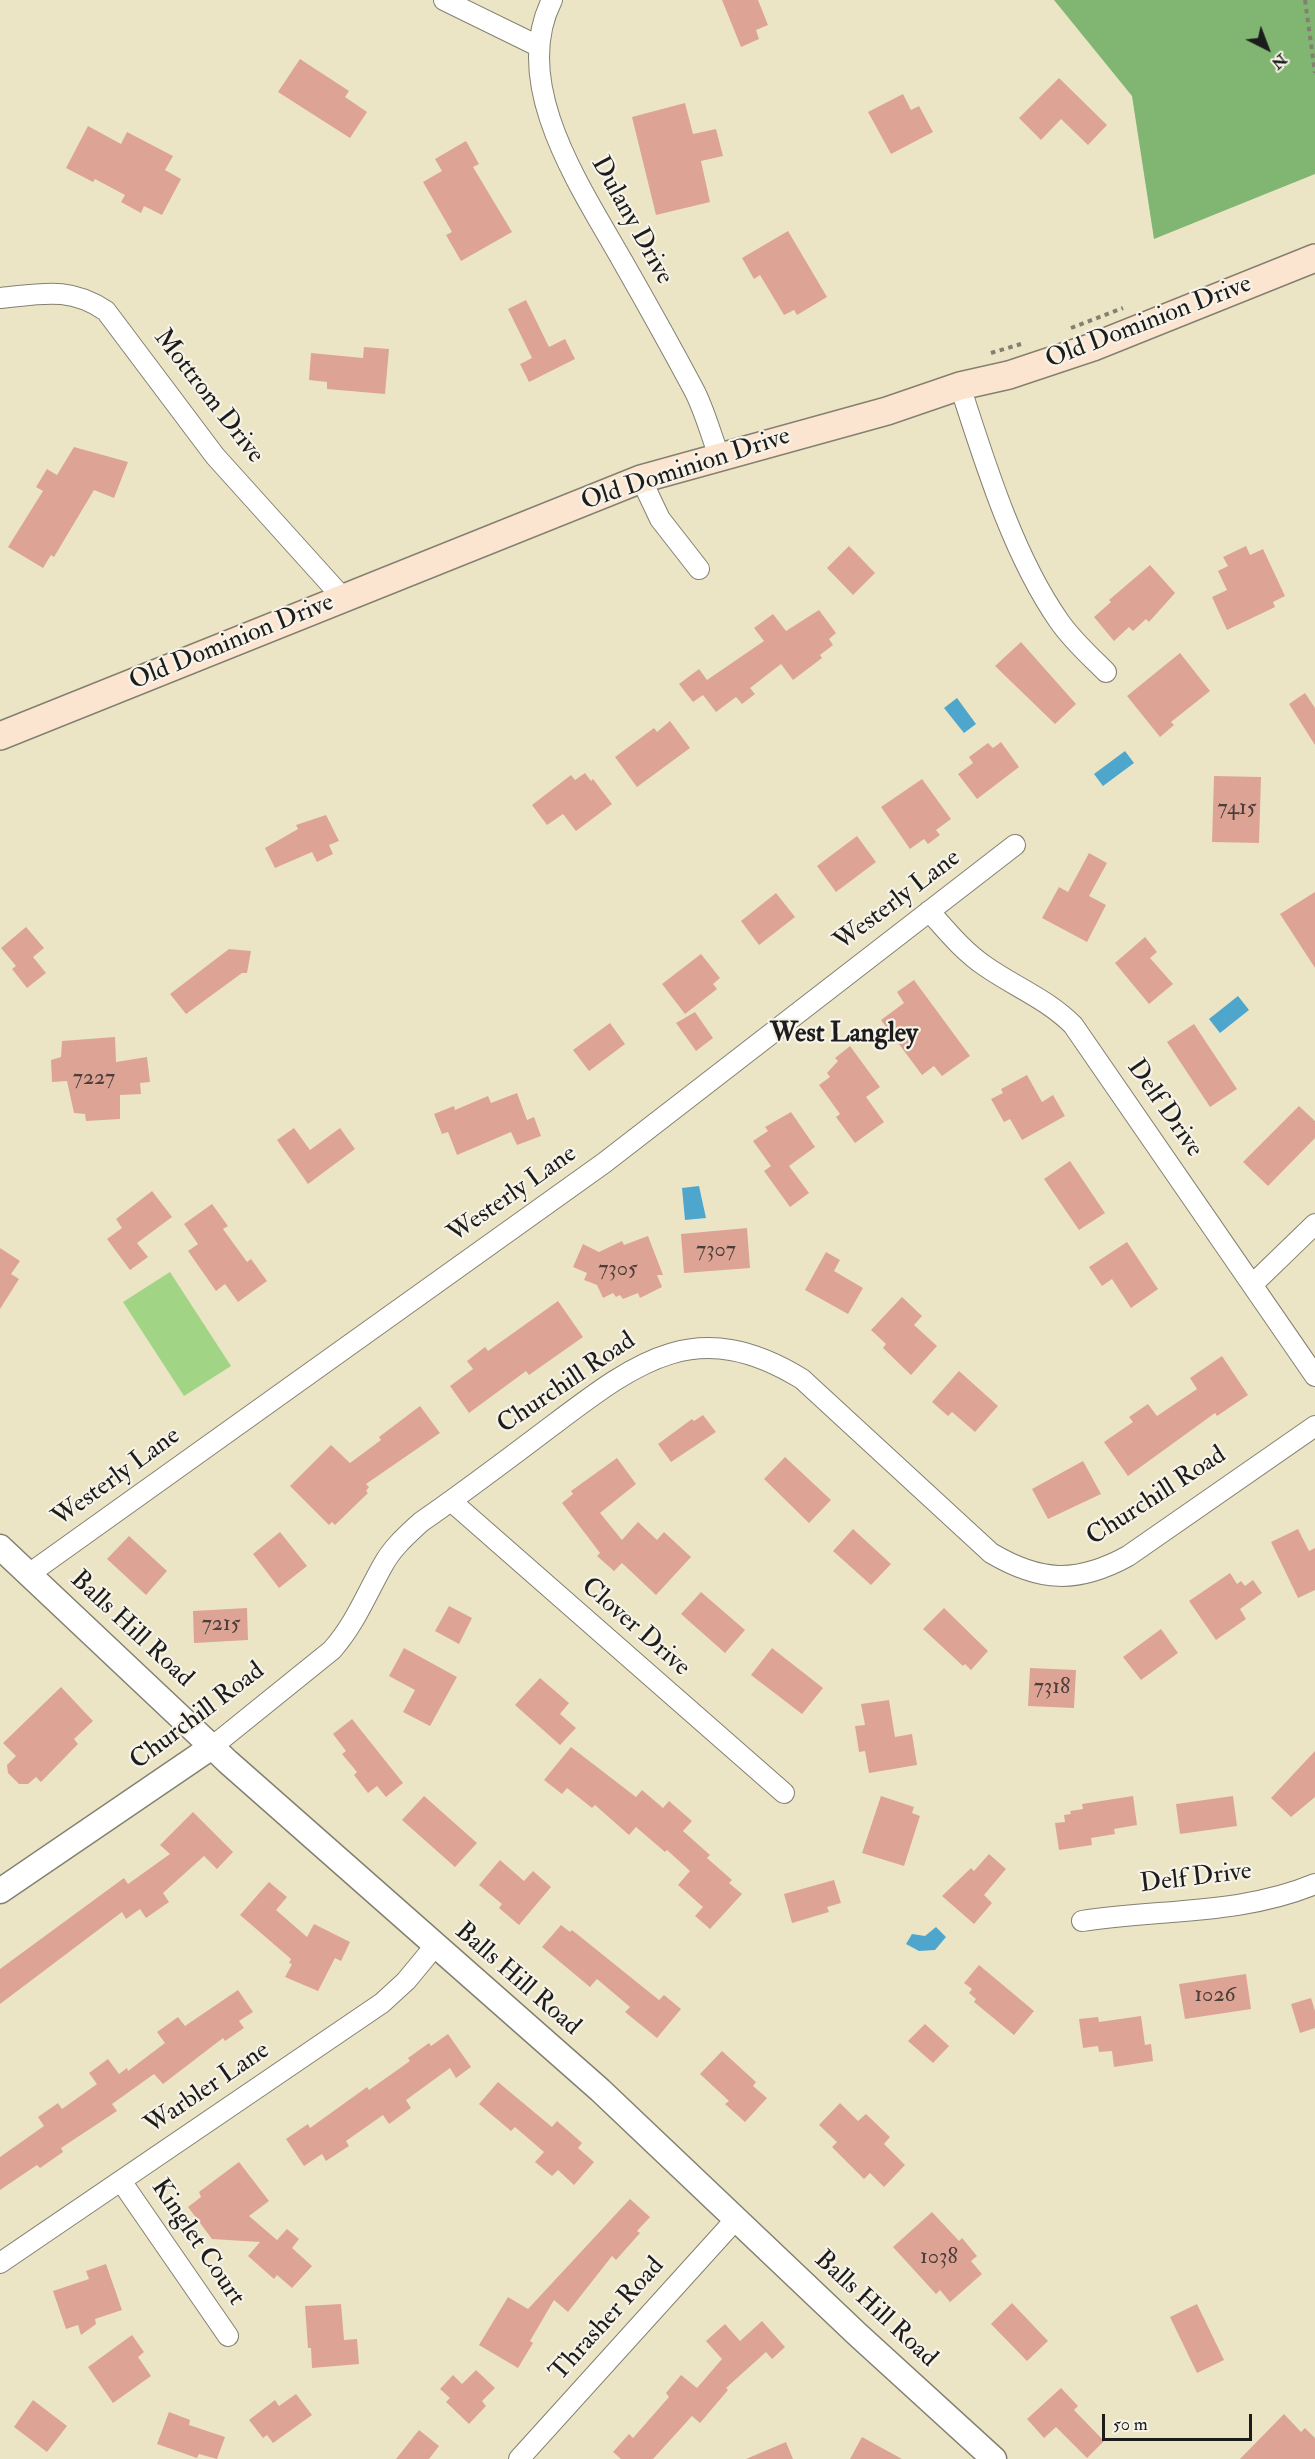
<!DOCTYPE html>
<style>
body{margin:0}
#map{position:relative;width:1315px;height:2459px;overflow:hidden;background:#ebe5c6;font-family:"IM FELL Double Pica",serif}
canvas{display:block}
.north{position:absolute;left:1237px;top:18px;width:60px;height:60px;-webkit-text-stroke:4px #f7f3e8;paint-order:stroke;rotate:138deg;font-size:16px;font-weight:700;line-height:24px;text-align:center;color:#1c1c1c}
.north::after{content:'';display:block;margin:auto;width:21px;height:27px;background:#1c1c1c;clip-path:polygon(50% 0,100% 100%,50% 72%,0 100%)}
.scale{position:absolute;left:1102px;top:2414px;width:150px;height:27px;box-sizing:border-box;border:3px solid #1c1c1c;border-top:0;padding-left:8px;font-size:18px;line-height:21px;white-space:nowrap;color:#1c1c1c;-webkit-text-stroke:4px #f7f3e8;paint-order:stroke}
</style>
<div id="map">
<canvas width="1315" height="2459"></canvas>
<div class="north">N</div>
<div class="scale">50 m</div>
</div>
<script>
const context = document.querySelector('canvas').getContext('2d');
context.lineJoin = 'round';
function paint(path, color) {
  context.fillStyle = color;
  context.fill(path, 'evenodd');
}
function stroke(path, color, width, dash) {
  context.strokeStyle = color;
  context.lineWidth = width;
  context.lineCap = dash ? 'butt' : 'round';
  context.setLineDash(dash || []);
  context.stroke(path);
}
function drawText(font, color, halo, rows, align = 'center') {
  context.font = font + ' "IM FELL Double Pica",serif';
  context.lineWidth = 4.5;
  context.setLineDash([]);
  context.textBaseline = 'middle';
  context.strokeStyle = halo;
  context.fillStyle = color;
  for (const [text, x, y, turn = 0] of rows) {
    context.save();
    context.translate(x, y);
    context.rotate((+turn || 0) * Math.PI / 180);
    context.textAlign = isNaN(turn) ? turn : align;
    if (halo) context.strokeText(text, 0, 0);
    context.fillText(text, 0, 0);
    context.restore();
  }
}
paint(new Path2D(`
 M170,1272l61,94 -47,30 -61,-94z`), '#a1d585');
paint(new Path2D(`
 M1054,0h261v174l-161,65 -22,-143z`), '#80b672');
paint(new Path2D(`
 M957,698l19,26 -12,9 -20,-25z
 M1125,751l9,12 -31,23 -9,-12z
 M1238,996l11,14 -29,23 -11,-14z
 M699,1186l7,32 -21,2 -3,-32z
 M936,1927l10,10 -11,13 -16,1 -13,-7 6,-10 13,2z`), '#4fa6cc');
paint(new Path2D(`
 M722,0h36l10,25 -12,5 3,9 -18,8z
 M300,59l49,32 -4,6 22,15 -17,26 -72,-46z
 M1059,78l48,47 -19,20 -27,-26 -20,21 -22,-22z
 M903,94l8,16 8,-4 14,26 -42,22 -23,-42z
 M685,103l8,31 23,-5 7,27 -22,5 9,41 -54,13 -24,-98z
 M88,126l33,18 6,-12 46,24 -8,14 16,9 -19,36 -18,-9 -3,7 -20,-11 4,-7 -30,-16 -2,3 -27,-14z
 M466,141l13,23 -6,3 39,65 -51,29 -15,-26 6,-3 -29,-50 19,-11 -7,-12z
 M788,231l39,66 -30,18 -3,-5 -10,5 -24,-40 -6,4 -12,-21z
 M526,300l23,47 16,-8 10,20 -46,23 -9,-18 12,-6 -24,-49z
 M364,347l25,2 -4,45 -58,-5v-7l-18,-2 2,-27 52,5z
 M74,447l54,15 -14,36 -20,-8 -40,67 -3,-2 -8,13 -35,-21 35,-56 -7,-4 11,-18 10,6z
 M849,546l26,27 -22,22 -26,-27z
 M1246,546l4,9 13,-6 22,47 -12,6 2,5 -48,23 -15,-33 15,-7 -9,-19 10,-5 -5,-9z
 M1150,565l25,28 -26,29 -3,-3 -13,12 -4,-4 -15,14 -20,-24 17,-15 -2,-2z
 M819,610l17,23 -7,6 4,6 -13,10 2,3 -29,22 -12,-16 -31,24 5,6 -13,10 -6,-7 -20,15 -13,-17 -10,7 -14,-18 20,-15 8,11 57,-39 -10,-13 19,-14 13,17z
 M1021,642l55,62 -21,20 -60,-58z
 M1180,653l30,38 -39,31 3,3 -14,12 -33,-41z
 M1305,693l10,15v37l-26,-41z
 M670,721l20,27 -53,39 -22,-30 39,-29 3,4z
 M1001,742l18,25 -42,32 -19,-25 15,-11 -4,-6 19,-14 5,5z
 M585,773l6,8 2,-2 19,25 -36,27 -13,-17 -16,11 -15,-20 39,-30 4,5z
 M1214,776l47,1 -2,66 -47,-1z
 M922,779l29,40 -15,11 4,5 -12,9 -4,-5 -14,10 -29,-42z
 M326,815l13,26 -10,4 4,9 -16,8 -5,-10 -37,16 -10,-20 33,-19 -2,-4z
 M857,836l19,26 -40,30 -19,-26z
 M1089,853l18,10 -18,33 17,9 -19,37 -45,-24 17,-31 9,5z
 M1315,892v76l-35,-54z
 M776,893l19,24 -36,28 -18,-24z
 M26,927l18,21 -11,9 13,16 -19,15 -15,-19 4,-3 -15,-18z
 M1145,937l12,15 -7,6 23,26 -24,20 -34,-41z
 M229,949l22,2 -4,22h-5l-56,41 -16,-20z
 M701,954l19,24 -7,6 4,5 -32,25 -23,-30z
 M914,980l56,76 -28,20 -8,-10 -12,9 -41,-55 23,-17 -7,-11z
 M695,1012l18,26 -17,13 -20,-28z
 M610,1023l15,21 -36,27 -16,-21z
 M1194,1024l43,65 -27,18 -43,-65z
 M115,1037l1,25 31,-5 3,25 -10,1 1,11 -21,1v24l-34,2 -1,-7 -11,-1 -7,-32 -15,1 -1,-22 10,-3 1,-16z
 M850,1046l30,41 -14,10 18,25 -29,21 -19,-26 4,-3 -21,-29 11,-8 -3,-4 11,-12 -3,-3z
 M1027,1075l15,27 11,-7 12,21 -43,24 -12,-21 -6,3 -13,-23 12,-6 -2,-4z
 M517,1093l10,27 7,-3 7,19 -24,9 -6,-13 -54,23 -9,-23 -6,2 -8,-20 20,-8 1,4 33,-14 3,7z
 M1299,1106l16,15v17l-47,48 -25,-24z
 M791,1112l24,35 -26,19 20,27 -19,14 -26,-36 7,-5 -18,-25 15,-10 -3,-4z
 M294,1128l16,22 30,-22 15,21 -47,35 -31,-44z
 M1070,1161l35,52 -26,17 -35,-51z
 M152,1191l20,26 -35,26 11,14 -18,13 -23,-31 15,-11 -6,-9z
 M212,1204l16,22 -5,3 24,33 4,-3 16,22 -29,21 -13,-18 -9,7 -28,-40 10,-7 -14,-20z
 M747,1228l3,40 -66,5 -3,-39z
 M648,1236l15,39h-6l5,12 -22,11 -2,-5 -15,6 -3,-4 -4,2 -3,-4 -10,5 -6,-13 -13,-5 3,-7 -14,-6 10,-23 16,8 23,-11 2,4z
 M1127,1242l31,47 -27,19 -19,-29 -10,7 -13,-19z
 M0,1248l20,13 -9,13 8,5 -19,30z
 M826,1252l14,8 -6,11 29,17 -15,26 -43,-24z
 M902,1297l20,19 -8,9 23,21 -26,29 -28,-27 3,-4 -15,-14z
 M558,1301l25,36 -54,38 -3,-4 -57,42 -19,-27 23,-17 -6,-8 18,-14 3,4z
 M1222,1356l26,39 -31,21 -2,-3 -87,63 -24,-34 29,-20 -4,-5 19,-13 9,12 40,-27 -7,-11z
 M959,1371l39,35 -23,26 -23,-20 -4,4 -16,-14z
 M420,1406l20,27 -74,51 3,3 -3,4 2,2 -33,32 -3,-3 -3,3 -39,-39 41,-41 19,18 31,-23 -2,-3z
 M703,1415l13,17 -45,30 -13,-18 34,-25 2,2z
 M785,1457l46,43 -22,23 -45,-44z
 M617,1458l19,26 -36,29 22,27 16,-18 19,18 7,-8 27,25 -35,38 -34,-32 -8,8 -17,-15 3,-3 -38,-50 11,-9 -2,-3z
 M1083,1461l18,33 -53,25 -16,-30z
 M853,1529l38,35 -20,21 -38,-34z
 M1298,1529l11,22 6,-3v42l-17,8 -27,-56z
 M280,1532l27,34 -28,22 -26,-34z
 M129,1536l38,35 -21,24 -39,-36z
 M1230,1573l7,11 4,-3 4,5 8,-6 9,13 -22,16 6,10 -30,21 -27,-39z
 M701,1592l44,38 -20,23 -44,-39z
 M449,1606l23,12 -13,26 -24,-13z
 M247,1608l1,32 -54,3 -1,-32z
 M944,1608l44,43 -17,19 -6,-6 -2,2 -40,-37z
 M1161,1629l17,24 -37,27 -18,-23z
 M404,1648l53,29 -27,49 -27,-14 12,-22 -26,-14z
 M772,1648l51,40 -21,26 -51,-39z
 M1030,1668l46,2 -2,38 -46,-2z
 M540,1678l29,25 -9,11 16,14 -16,17 -45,-40z
 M61,1687l32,34 -19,18 4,5 -37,38 -5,-5 -8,7h-9l-11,-11 -1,-8 9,-9 -13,-13z
 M889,1700l6,37 17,-3 5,31 -48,8 -4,-22 -6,1 -4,-26 10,-1 -4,-21z
 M352,1719l51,64 -17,14 -9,-11 -9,7 -14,-18 3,-3 -15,-18 4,-3 -13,-17z
 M571,1747l65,50 6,-7 21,18 6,-7 23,20 -9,10 27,24 -3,3 25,22 -3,3 13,11 -32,35 -15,-13 8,-9 -25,-22 12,-14 -23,-21 -2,2 -29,-25 -7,8 -34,-30 -3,3 -25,-20 -5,6 -18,-14z
 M1315,1751v46l-24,20 -20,-19z
 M424,1796l53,47 -22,24 -53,-47z
 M881,1796l33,11 -2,6 8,3 -16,50 -42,-13z
 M1133,1796l4,29 -23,4 1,5 -24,4 1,7 -33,5 -4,-27 10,-1 -1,-7 7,-1 -1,-3 13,-2 -1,-5z
 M1233,1796l4,30 -57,8 -4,-30z
 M193,1812l40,40 -16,17 -13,-13 -41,37 6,9 -23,16 -6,-9 -14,10 -4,-7 -122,92v-35l124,-91 4,6 42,-30 -10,-9z
 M989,1854l17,15 -22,26 8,8 -18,21 -32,-28 29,-28 3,3z
 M500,1860l24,21 9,-10 18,16 -32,38 -20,-17 3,-4 -23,-19z
 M834,1880l7,23 -14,4 2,5 -37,11 -8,-29z
 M269,1882l18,15 -11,13 31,27 7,-13 36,18 -9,19 -6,-3 -17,33 -33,-14 7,-13 -3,-1 2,-4 -51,-44z
 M561,1925l9,7 2,-2 87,70 5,-5 17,14 -24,29 -32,-26 5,-5 -33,-28 -7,8 -48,-40z
 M979,1965l55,46 -20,24 -40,-33 2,-3 -7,-6 3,-4 -8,-6z
 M1246,1974l5,35 -66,10 -6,-35z
 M238,1990l15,22 -14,9 5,7 -19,13 -2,-3 -60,46 -9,-10 -42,30 5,7 -56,37 2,4 -23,16 -3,-3 -37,25v-33l44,-31 -6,-9 20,-14 4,6 35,-25 -8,-11 19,-14 11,15 8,-6 1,3 37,-28 -8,-11 21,-15 7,9z
 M1311,1998l4,13v17l-15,5 -9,-29z
 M1141,2016l4,29 6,-1 2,17 -39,6 -2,-16 -13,1 -1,-6 -15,2 -4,-29 19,-2 1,5z
 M925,2024l24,22 -16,17 -25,-22z
 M448,2034l23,33 -15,11 -6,-10 -44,32 5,8 -22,16 -6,-9 -37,26 3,5 -23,15 -4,-7 -18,12 -18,-27 22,-15 2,4 57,-41 2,3 41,-29 -2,-3 21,-15 2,3z
 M722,2051l34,31 -3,4 14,12 -22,24 -20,-18 4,-3 -29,-27z
 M498,2082l54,45 5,-6 25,22 -4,5 16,14 -20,23 -16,-15 -6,6 -17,-14 9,-10 -29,-25 -4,4 -32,-27z
 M840,2103l18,18 8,-7 24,23 -6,7 21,21 -21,22 -14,-14 -6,6 -32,-32 5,-5 -18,-17z
 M239,2162l30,39 -20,15 28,24 10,-11 12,10 -7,9 20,18 -20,22 -15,-13 -3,4 -26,-23 12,-14 -48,-3 -24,-32 13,-10 -2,-5z
 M630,2199l20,18 -13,14 3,2 -24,27 -4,-4 -44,56 -14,-12 -24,41 3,2 -15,25 -39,-23 29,-48 20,12z
 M932,2212l27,29 3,-3 15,18 -6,5 11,13 -32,28 -10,-12 -4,4 -43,-47z
 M106,2264l16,46 -27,9 1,5 -15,11 -3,-10 -12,4 -13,-38 36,-12 -3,-8z
 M1012,2303l36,38 -21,20 -36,-37z
 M341,2304l3,36 13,-1 2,25 -47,4 -1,-20h-3l-3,-42z
 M1197,2304l27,56 -27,13 -27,-56z
 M762,2321l23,26 -13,12 -6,-7 -40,36 2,2 -28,33 -8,-7 -39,43h-32l-8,-7 16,-18 4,4 36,-41 -3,-4 15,-18 16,13 25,-29 -16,-18 19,-17 15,17z
 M132,2335l12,17 -6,5 13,19 -38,27 -25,-36z
 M476,2370l19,18 -13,13 4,5 -17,18 -23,-22 4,-4 -10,-9 13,-14 9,9z
 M1061,2388l17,18 -4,4 30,31 -17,17 -31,-31 -12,11 -17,-19z
 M296,2394l16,21 -39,28 -6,-8 -4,3 -14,-18 26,-20 4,6z
 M33,2400l34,26 -20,26 -33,-25z
 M169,2412l21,8 -1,5 36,12 -8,22 -18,-5 -2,4 -40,-14z
 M1284,2414l17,18 4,-4 10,10v21h-75z
 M419,2430l20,16 -10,13h-33z
 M862,2437l40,22h-52z
 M786,2442l7,17h-47z`), '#dda496');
const minor = new Path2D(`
 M444,0l94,46
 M552,0c-43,85 30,189 71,262 24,42 48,85 71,128 11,21 17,46 26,68
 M0,298c41,-4 70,-12 106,13l109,145 128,142
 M960,386c25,77 53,169 99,235 13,19 31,35 47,51
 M641,479l19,40 39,50
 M929,911c18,20 34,40 56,55 30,21 62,33 88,59l242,351
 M1253,1284l62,-60
 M451,1501l333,292
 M29,1574l575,-411 411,-318
 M213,1746l119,-96c23,-26 34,-55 51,-85 9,-17 24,-30 38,-43 45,-31 88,-64 132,-97 86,-65 145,-110 249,-46l189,174c49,29 86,31 137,3l187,-130
 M1082,1921c77,-12 159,-6 233,-37
 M121,2181l107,155
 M0,2263l382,-260 24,-22 29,-35
 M519,2459l218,-241`);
const tertiary = new Path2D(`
 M0,1547l228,215 372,328 257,244 137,125
 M0,1891l213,-145`);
const secondary = new Path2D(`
 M0,736l641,-257 246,-68 73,-25 49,-11 84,-28 222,-89`);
stroke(minor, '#848071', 22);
stroke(tertiary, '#848071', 27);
stroke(secondary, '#848071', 30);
stroke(new Path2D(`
 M1305,0l10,73
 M1071,328l52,-20
 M991,353l30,-9`), '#848071', 4, [4.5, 4.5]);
stroke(minor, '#fff', 20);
stroke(tertiary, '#fff', 24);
stroke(secondary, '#fce5d0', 27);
drawText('22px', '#4c3e3a', null, [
 ["7415",1237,809],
 ["7227",94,1079],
 ["7307",716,1251],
 ["7305",618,1270],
 ["7215",221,1625],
 ["7318",1052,1688],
 ["1026",1215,1996],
 ["1038",939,2258]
]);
drawText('26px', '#1c1c1c', '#f7f3e8', [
 ["Dulany Drive",631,221,61],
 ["Old Dominion Drive",1149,323,-21],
 ["Mottrom Drive",208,397,52],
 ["Old Dominion Drive",686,470,-18],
 ["Old Dominion Drive",232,643,-22],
 ["Westerly Lane",898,901,-37],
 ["Delf Drive",1164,1109,55],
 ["Westerly Lane",513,1195,-35],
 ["Churchill Road",567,1384,-34],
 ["Westerly Lane",117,1478,-36],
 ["Churchill Road",1157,1497,-33],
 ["Clover Drive",635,1628,41],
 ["Balls Hill Road",131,1630,43],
 ["Churchill Road",198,1717,-37],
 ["Delf Drive",1196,1879,-7],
 ["Balls Hill Road",517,1980,41],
 ["Warbler Lane",208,2089,-34],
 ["Kinglet Court",197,2243,56],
 ["Balls Hill Road",875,2310,43],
 ["Thrasher Road",608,2320,-48]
]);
drawText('bold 27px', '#1c1c1c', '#f7f3e8', [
 ["West Langley",844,1035]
]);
</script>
